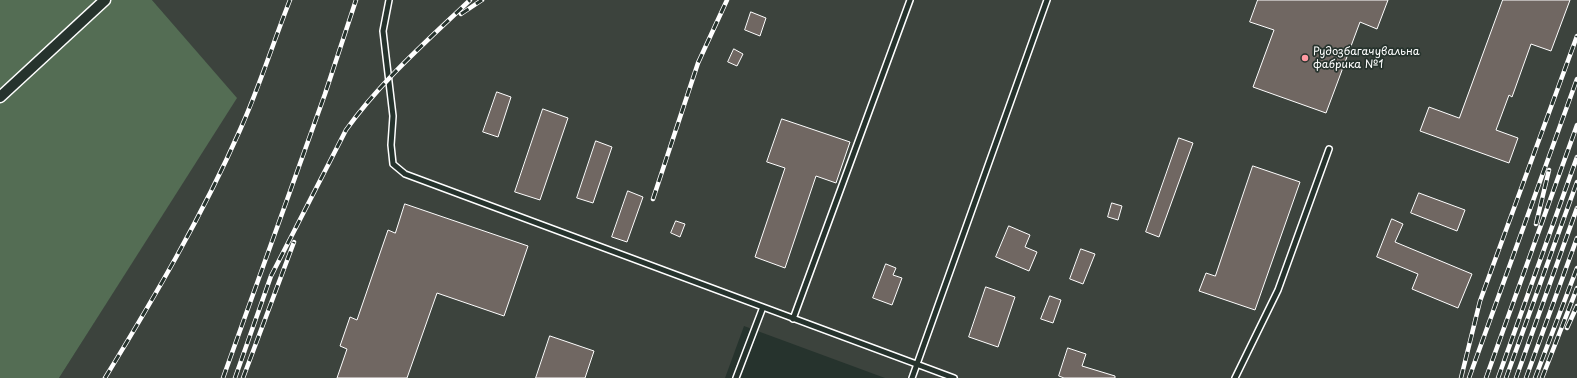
<!DOCTYPE html>
<meta charset="utf-8">
<style>
body{margin:0}
canvas{display:block;background:#26332d}
</style>
<canvas width="1577" height="378"></canvas>
<script>
const context = document.querySelector('canvas').getContext('2d');
context.lineJoin = 'round';
function paint(path, color) {
  context.fillStyle = color;
  context.fill(path, 'evenodd');
}
function stroke(path, color, width, dash) {
  context.strokeStyle = color;
  context.lineWidth = width;
  context.lineCap = dash ? 'butt' : 'round';
  context.setLineDash(dash || []);
  context.stroke(path);
}
function drawText(font, color, halo, rows, align = 'center') {
  context.font = font + ' "Playpen Sans",sans-serif';
  context.lineWidth = 3.5;
  context.setLineDash([]);
  context.textBaseline = 'middle';
  context.strokeStyle = halo;
  context.fillStyle = color;
  for (const [text, x, y, turn = 0] of rows) {
    context.save();
    context.translate(x, y);
    context.rotate((+turn || 0) * Math.PI / 180);
    context.textAlign = isNaN(turn) ? turn : align;
    if (halo) context.strokeText(text, 0, 0);
    context.fillText(text, 0, 0);
    context.restore();
  }
}
paint(new Path2D(`
 M152,0h1425v378h-692l-141,-52 -19,52h-666l177,-280z`), '#3c433d');
paint(new Path2D(`
 M0,0h152l85,98 -178,280h-59z`), '#546d54');
const building = new Path2D(`
 M1258,0h130l-11,29 -17,-7 -34,91 -73,-26 21,-57 -24,-8z
 M1503,0h67l-19,51 -20,-7 -19,53 -3,-2 -13,35 22,8 -9,25 -89,-32 9,-24 30,11z
 M751,12l15,6 -6,18 -15,-6z
 M734,49l9,5 -6,12 -9,-4z
 M497,92l14,5 -13,40 -15,-5z
 M543,109l25,9 -28,82 -25,-8z
 M782,119l68,23 -14,41 -20,-7 -31,92 -30,-11 30,-89 -18,-6z
 M1179,138l14,5 -34,94 -13,-5z
 M596,141l16,6 -19,56 -16,-5z
 M1253,166l47,16 -45,128 -56,-19 7,-18 9,3z
 M628,191l15,6 -16,45 -15,-5z
 M1419,193l46,17 -8,21 -46,-18z
 M1112,203l10,3 -4,14 -10,-3z
 M405,204l123,42 -24,70 -67,-23 -30,85h-70l10,-29 -7,-3 10,-29 7,3 31,-90 7,3z
 M1392,219l11,5 -8,18 77,32 -14,34 -46,-19 6,-15 -41,-17z
 M676,221l9,3 -5,13 -9,-4z
 M1009,226l21,9 -5,12 12,5 -8,19 -33,-14z
 M1081,249l14,5 -12,30 -13,-5z
 M886,264l10,4 -3,7 9,3 -10,27 -19,-7z
 M986,287l29,10 -17,50 -29,-10z
 M1050,296l11,4 -8,23 -12,-4z
 M550,336l44,15 -9,27h-49z
 M1068,348l18,6 -4,12 33,10v2h-51l-5,-2z`);
paint(building, '#706762');
stroke(building, '#fff', 1);
const lane = new Path2D(`
 M389,0l-6,31 10,85 -2,29 2,19 12,10 549,204
 M793,319l117,-319
 M736,378l27,-71
 M912,378l135,-378
 M1235,378l43,-88 51,-141`);
const street = new Path2D(`
 M0,97l105,-97`);
stroke(lane, '#fff', 8);
stroke(street, '#fff', 13);
stroke(lane, '#26332d', 5);
stroke(street, '#26332d', 10);
const rail = new Path2D(`
 M461,14l21,-14
 M653,199l45,-136 29,-63
 M1536,224l13,-54
 M1567,328l10,-22
 M105,378c49,-80 97,-162 135,-248 19,-42 33,-87 50,-130
 M223,378l102,-284 31,-94
 M235,378l36,-102 75,-146c35,-49 81,-89 124,-130
 M243,378l51,-136
 M1461,378l19,-77 97,-265
 M1469,378l108,-299
 M1486,378l91,-253
 M1498,378l79,-221
 M1506,378l71,-196
 M1516,378l61,-170
 M1526,378l51,-140
 M1535,378l42,-110
 M1542,378l35,-90`);
stroke(rail, '#fff', 4.5);
stroke(rail, '#26332d', 3, [9]);
for (const [x, y, r, color] of [
 [1305,58,4,"#ff9aa2"]
]) {
  const dot = new Path2D();
  dot.arc(x, y, r, 0, 2 * Math.PI);
  context.fillStyle = color;
  context.fill(dot);
  stroke(dot, '#26332d', 1.5);
}
drawText('11px', '#fff', '#26332d', [
 ["Рудозбагачувальна",1313,52],
 ["фабрика №1",1313,65]
], 'left');
</script>
